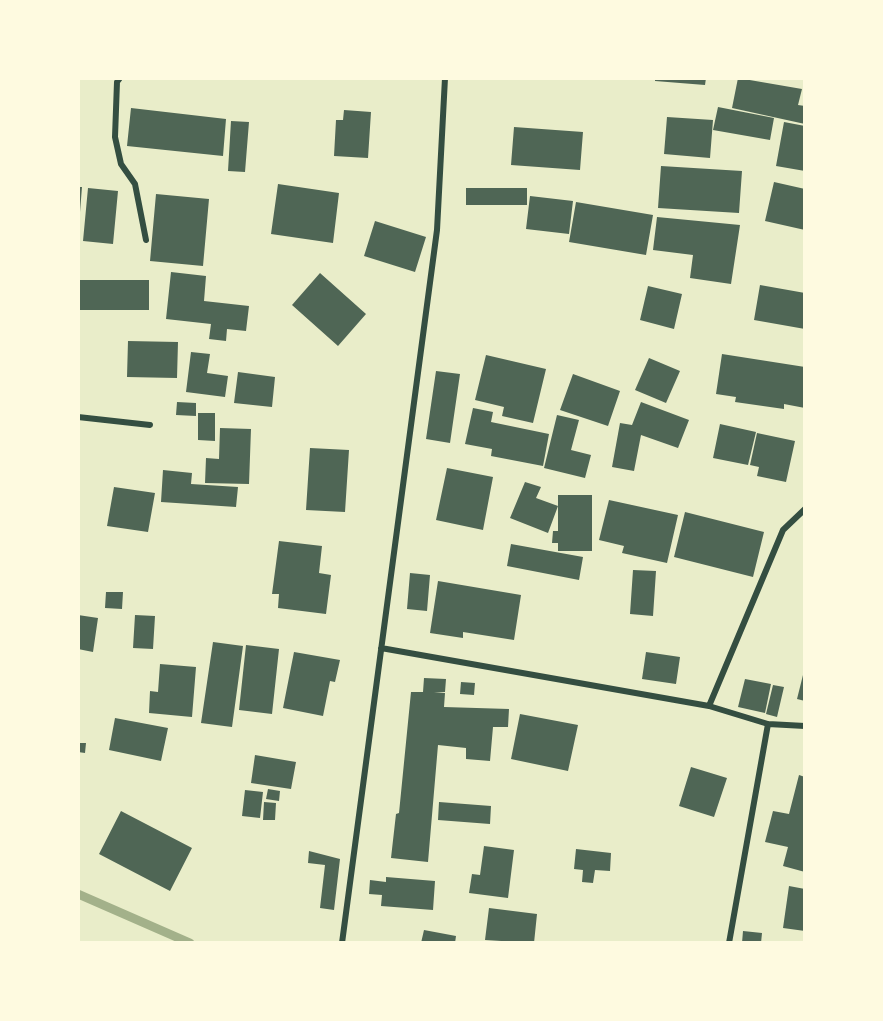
<!DOCTYPE html>
<style>
body{margin:0}
#map{position:relative;width:883px;height:1021px;overflow:hidden;background:#e9edc9;font-family:"Asap Condensed",sans-serif}
canvas{display:block}
.frame{position:absolute;inset:0;border:80px solid #fefae0;pointer-events:none}
</style>
<div id="map">
<canvas width="883" height="1021"></canvas>
<div class="frame"></div>
</div>
<script>
const context = document.querySelector('canvas').getContext('2d');
context.lineJoin = 'round';
function stroke(path, color, width, dash) {
  context.strokeStyle = color;
  context.lineWidth = width;
  context.lineCap = dash ? 'butt' : 'round';
  context.setLineDash(dash || []);
  context.stroke(path);
}
function paint(path, color) {
  context.fillStyle = color;
  context.fill(path, 'evenodd');
}
stroke(new Path2D(`
 M78,894l112,49`), '#a3b18a', 9);
paint(new Path2D(`
 M655,78h51l-1,7 -50,-4z
 M738,78l64,11 -4,16 7,1v18l-73,-16z
 M718,107l56,11 -4,22 -57,-10z
 M131,108l95,11 -3,37 -96,-10z
 M344,110l27,2 -3,46 -34,-2 2,-36h7z
 M667,117l46,3 -3,38 -46,-4z
 M231,121l18,1 -4,50 -17,-1z
 M784,122l21,4v45l-29,-5z
 M514,127l69,5 -3,38 -69,-5z
 M661,166l81,5 -3,42 -81,-5z
 M774,182l31,7v41l-40,-9z
 M278,184l61,9 -6,50 -62,-9z
 M78,187h4l-2,25h-2z
 M88,188l30,3 -5,53 -30,-3z
 M466,188h61v17h-61z
 M156,194l53,5 -6,67 -53,-5z
 M530,196l43,5 -4,33 -43,-5z
 M576,202l77,13 -7,40 -77,-13z
 M657,217l83,8 -9,59 -41,-6 3,-23 -40,-5z
 M375,221l51,16 -11,35 -51,-16z
 M171,272l35,4 -2,25 45,5 -3,25 -19,-2 -1,12 -17,-2 2,-15 -45,-5z
 M320,273l46,41 -28,32 -46,-41z
 M80,280h69v30h-69z
 M760,285l45,8v36l-51,-9z
 M648,286l34,8 -8,35 -34,-9z
 M128,341l50,1 -1,36 -50,-1z
 M191,352l19,2 -3,19 21,3 -3,21 -39,-5z
 M722,354l83,13v41l-21,-4v5l-49,-7 1,-5 -20,-3z
 M486,355l60,14 -13,54 -31,-7 2,-9 -29,-7z
 M649,358l31,13 -14,32 -31,-13z
 M436,371l24,3 -10,69 -24,-4z
 M238,372l37,5 -3,30 -38,-4z
 M573,374l47,17 -12,35 -48,-16z
 M177,402l19,1v13l-20,-1z
 M641,402l48,18 -11,28 -37,-13 -7,36 -22,-4 8,-44 12,2z
 M473,408l20,4 -2,10 58,12 -6,32 -52,-10 1,-7 -27,-5z
 M198,413h17v28l-17,-1z
 M557,415l22,5 -8,30 20,5 -6,23 -41,-10z
 M720,424l36,8 -8,33 -35,-7z
 M220,428l31,1 -2,55 -44,-1 1,-25 13,1z
 M757,433l38,8 -9,41 -29,-6 2,-9 -9,-2z
 M310,448l39,2 -4,62 -39,-2z
 M447,468l46,9 -10,53 -47,-10z
 M163,470l29,3 -1,11 47,3 -2,20 -75,-5z
 M525,482l16,5 -5,11 22,8v-11h34v56h-34v-8h-6l1,-12h5v-25l-10,27 -38,-15z
 M114,487l41,6 -7,39 -41,-6z
 M609,500l69,15 -11,48 -45,-10 2,-7 -25,-6z
 M685,512l79,20 -11,45 -79,-20z
 M279,541l43,5 -3,27 12,2 -5,39 -48,-6 1,-14h-7z
 M511,544l72,13 -4,23 -72,-14z
 M633,570l23,1 -3,45 -23,-2z
 M410,573l20,2 -3,36 -20,-2z
 M438,581l83,14 -7,45 -51,-8v6l-33,-5z
 M106,592h17l-1,17 -17,-1z
 M78,615l20,3 -5,34 -15,-3z
 M135,615l20,1 -2,33 -20,-1z
 M213,642l30,4 -11,81 -31,-4z
 M246,645l33,4 -7,65 -33,-4z
 M294,652l46,8 -5,22 -5,-1 -7,35 -40,-8z
 M646,652l34,5 -4,27 -34,-5z
 M160,664l36,3 -4,50 -43,-4 1,-22 8,1z
 M805,667v34l-8,-2z
 M424,678l22,1 -1,13h-11l11,1 -1,14 65,2 -1,18h-15l-3,34 -24,-2v-11l-28,-3 -10,117 -37,-4 5,-44 3,-1 12,-121h12z
 M745,679l26,5 -6,29 -27,-6z
 M461,682l14,1 -1,12 -14,-1z
 M773,685l11,2 -7,30 -11,-3z
 M520,714l58,11 -10,46 -57,-12z
 M115,718l53,10 -7,33 -52,-11z
 M78,743h8l-1,10 -7,-1z
 M255,755l41,7 -5,27 -40,-6z
 M691,767l36,11 -13,39 -35,-11z
 M799,775l6,2v95l-22,-6 5,-19 -23,-5 8,-31 16,3z
 M268,789l12,2 -1,10 -13,-2z
 M245,790l18,2 -3,26 -18,-2z
 M264,802l12,1 -1,17h-12z
 M439,802l52,4 -1,18 -52,-4z
 M121,811l71,37 -22,43 -71,-37z
 M484,846l30,4 -6,48 -39,-5 3,-19 8,1z
 M576,849l35,4 -1,18 -15,-1 -2,13 -11,-1 1,-12 -9,-1z
 M309,851l31,8 -6,51 -14,-2 5,-43 -17,-2z
 M386,877l49,4 -2,29 -52,-4 1,-11 -13,-1 1,-14 16,2z
 M789,886l16,3v42l-22,-3z
 M489,908l48,6 -3,29 -49,-3z
 M424,930l32,6 -1,7h-34z
 M743,931l19,2 -1,10h-19z`), '#4f6655');
stroke(new Path2D(`
 M120,78l-3,4 -2,55 6,27 14,20 11,56
 M78,417l72,8
 M381,648l328,58 59,18 37,2
 M709,706l74,-176 22,-21
 M342,943l95,-713 8,-152
 M729,943l39,-219`), '#344e41', 6);
</script>
